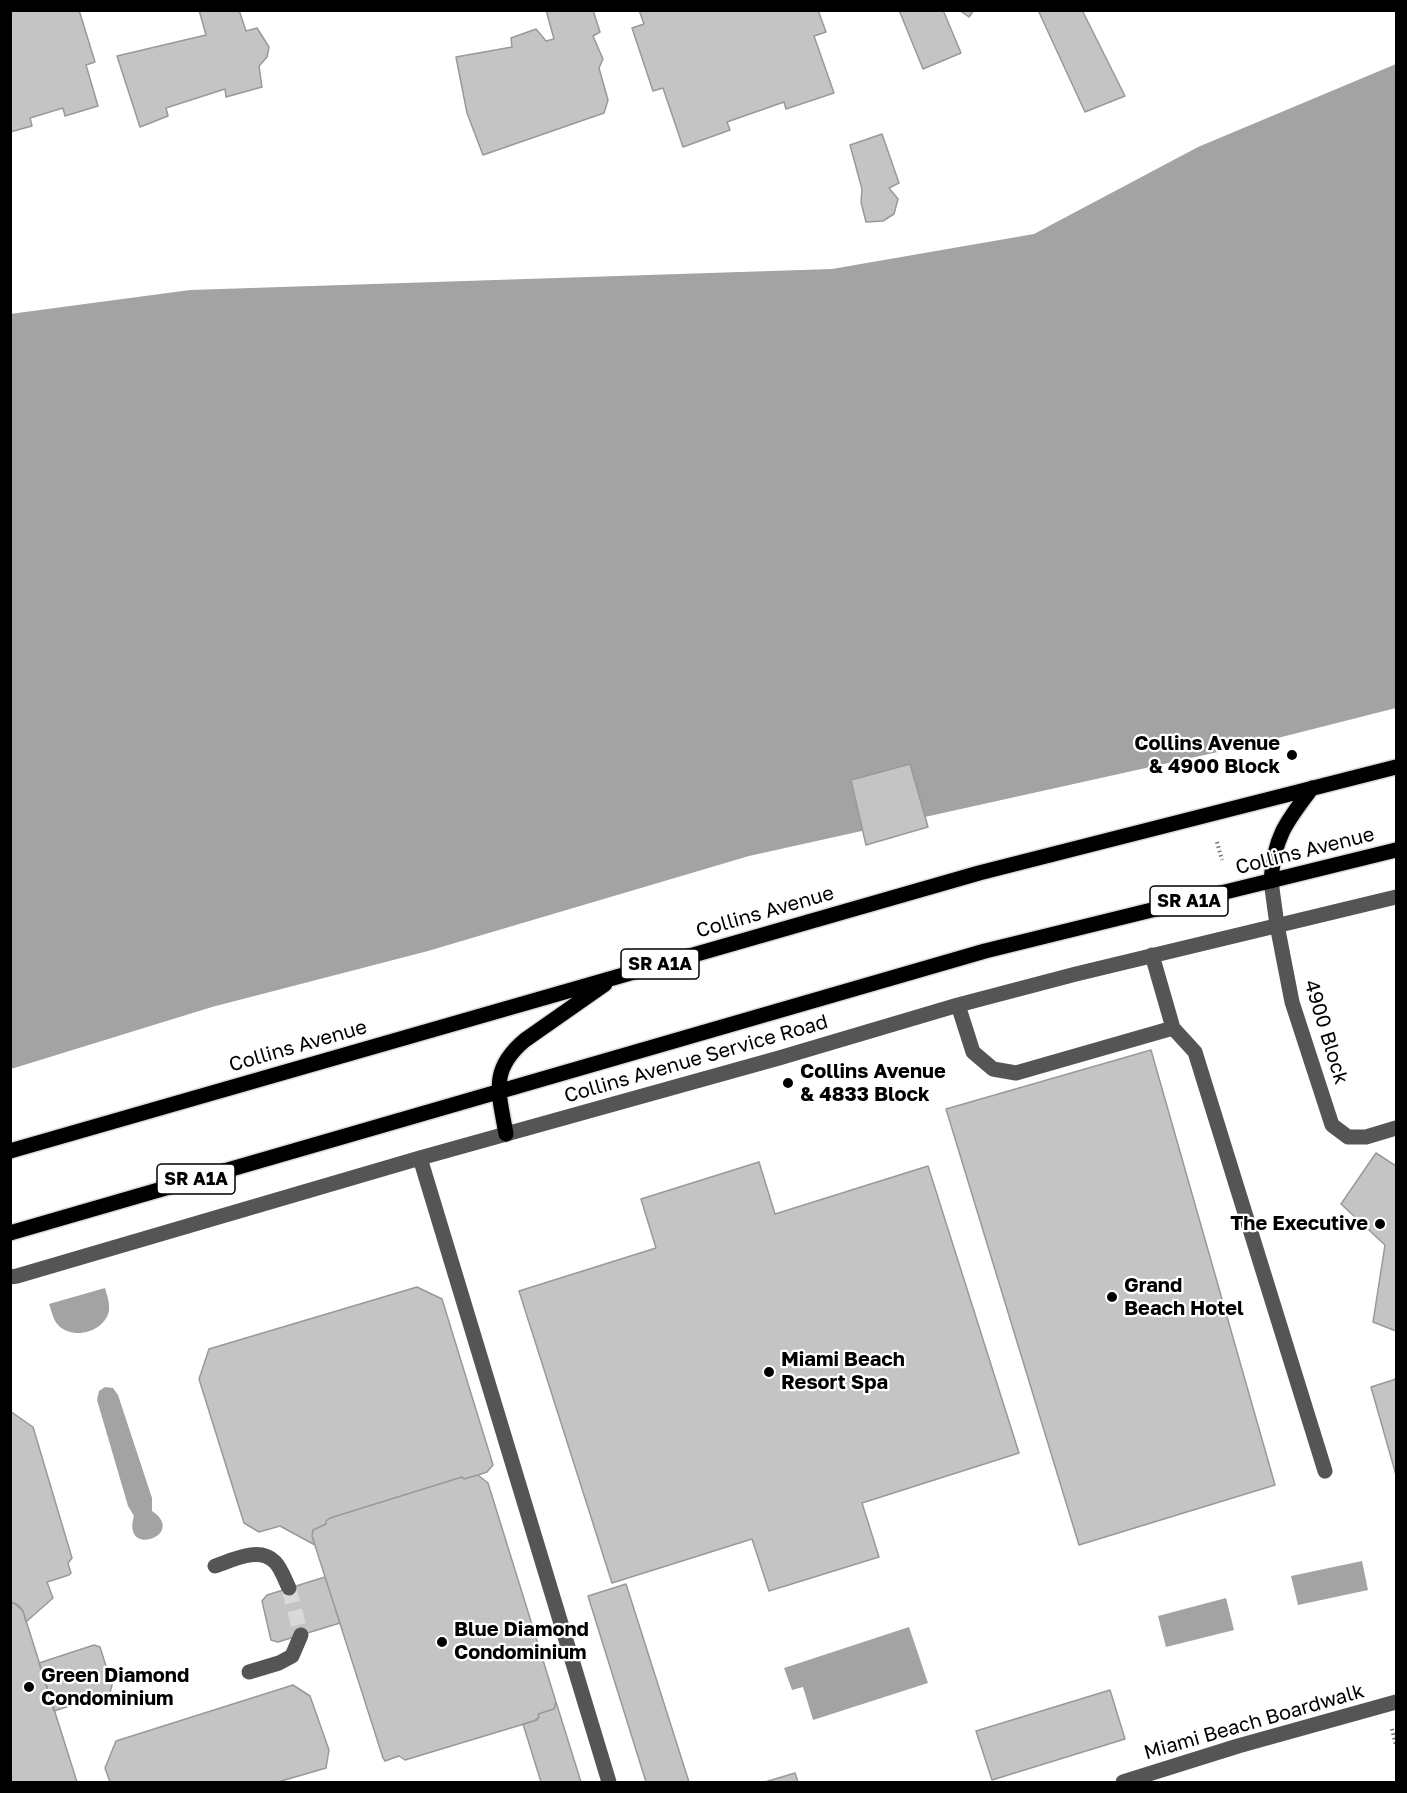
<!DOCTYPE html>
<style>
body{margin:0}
#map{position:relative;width:1407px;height:1793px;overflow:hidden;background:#fff;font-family:"Golos Text",sans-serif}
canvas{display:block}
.frame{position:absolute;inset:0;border:12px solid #000;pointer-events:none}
</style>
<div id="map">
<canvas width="1407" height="1793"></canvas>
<div class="frame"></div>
</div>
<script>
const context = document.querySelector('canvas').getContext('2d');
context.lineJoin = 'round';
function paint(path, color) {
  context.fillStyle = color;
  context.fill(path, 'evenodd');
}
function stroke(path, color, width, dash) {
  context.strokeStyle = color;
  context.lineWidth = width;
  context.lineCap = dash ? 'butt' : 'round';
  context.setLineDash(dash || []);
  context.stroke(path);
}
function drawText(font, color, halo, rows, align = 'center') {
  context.font = font + ' "Golos Text",sans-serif';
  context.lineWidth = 4.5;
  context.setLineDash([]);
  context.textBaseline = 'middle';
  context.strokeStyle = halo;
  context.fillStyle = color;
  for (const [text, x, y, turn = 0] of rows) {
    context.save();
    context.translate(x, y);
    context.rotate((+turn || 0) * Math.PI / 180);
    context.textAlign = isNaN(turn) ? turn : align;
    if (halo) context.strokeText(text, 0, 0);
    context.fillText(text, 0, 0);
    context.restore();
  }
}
paint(new Path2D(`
 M1396,64v644l-142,36 -505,112 -321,95 -216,56 -201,62 -1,-755 180,-24 642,-21 202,-35 164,-87z
 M105,1288c2,7 5,15 4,23 -5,21 -35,29 -50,15 -6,-6 -7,-14 -10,-22z
 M105,1387l8,1 5,7 34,103v13c36,24 -31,48 -18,5l-6,-10 -31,-106 2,-9z
 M1362,1561l6,29 -70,15 -7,-29z
 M1226,1598l8,32 -68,17 -8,-31z
 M909,1627l19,56 -115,37 -10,-33 -11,3 -8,-22z`), '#a3a3a3');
const building = new Path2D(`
 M10,10h69l16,52 -9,3 12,41 -33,10 -2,-8 -33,10 2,8 -22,6z
 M199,10h40l7,21 11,-3 12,19 -2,10 -8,9 3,21 -36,10 -1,-8 -59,19 2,8 -28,11 -23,-71 89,-21z
 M546,10h47l7,22 -7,4 10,23 -4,9 9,32 -4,13 -121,42 -16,-42 -11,-56 56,-10 -1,-9 25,-9 10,12 8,-2z
 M639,10h179l8,22 -12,4 20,57 -48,16 -2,-7 -57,20 3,8 -47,17 -20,-59 -10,3 -21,-63 12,-4z
 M899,10h44l18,43 -38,16z
 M959,10h15l-5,7z
 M1038,10h44l43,86 -40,16z
 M882,134l17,49 -10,5 9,11 -4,15 -11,7 -17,1 -5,-20 1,-13 -12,-44z
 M910,764l18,63 -62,18 -15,-65z
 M1151,1050l124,435 -196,60 -133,-436z
 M1376,1153l20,13v165l-23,-9 12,-77 -44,-41z
 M759,1162l16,52 153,-48 91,287 -157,50 17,54 -110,34 -17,-52 -140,44 -93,-292 137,-43 -15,-49z
 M417,1287l25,12 51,166 -6,7 -9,3 -14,4 -2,-2 -132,41 -4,3v3l-13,6 -1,6 3,9 -35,-19 -21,6 -15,-9 -45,-144 10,-30z
 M1396,1379v96l-25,-88z
 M10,1411l23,16 39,131 -4,5 3,10 -2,2 -22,7 6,16 -27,24 -3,-11 -4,-5 -5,-3 -4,1z
 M478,1475l10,8 68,219 -1,4 -1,3 -16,5 1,3 -5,4 -129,39 -6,-4 -14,5 -2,-3 -71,-222 1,-6 13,-6v-3l4,-3 132,-41 2,2z
 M325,1577l15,46 -62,19 -7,-2 -9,-39 5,-6z
 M626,1584l63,198h-43l-58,-186z
 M14,1603l9,8 54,171h-67v-178z
 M94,1645l6,2 12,38 -2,8 -56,18 -15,-48z
 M293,1685l17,11 19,54 -3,18 -48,14h-168l-5,-14 11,-27z
 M1110,1690l15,49 -133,41 -16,-49z
 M556,1702l25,80h-40l-18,-58 14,-4 2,-3 -1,-3 16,-5z
 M795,1773l3,9h-33z`);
paint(building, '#c4c4c4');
stroke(building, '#999', 1.5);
stroke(new Path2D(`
 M289,1588l12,47`), '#d9d9d9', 15, [15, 8]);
const major = new Path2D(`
 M1271,881c3,-44 15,-59 41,-93
 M506,1134c-7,-41 -17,-64 19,-94l80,-56
 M10,1151l969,-278 417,-106
 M10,1233l975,-282 411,-101`);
stroke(major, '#dbdbdb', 18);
stroke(new Path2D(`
 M1217,842l5,18
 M1392,1729l4,17`), '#777', 4, [1.5, 3]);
stroke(new Path2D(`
 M1271,881l6,44 15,77 40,123 16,12h18l30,-9
 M1152,955l21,73 22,24 130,419
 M958,1005l15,47 20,17 23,4 157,-45
 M420,1158l189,624
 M10,1277l7,-1 403,-118 359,-100 179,-53 118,-31 320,-77
 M215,1566c18,-6 44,-20 60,-4 6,6 10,18 14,26
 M249,1672l30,-9 13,-7 9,-21
 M1123,1782l115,-36 158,-44`), '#555', 15);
stroke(major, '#000', 15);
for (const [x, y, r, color] of [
 [1292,755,6,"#000"],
 [788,1083,6,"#000"],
 [1380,1224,6,"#000"],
 [1112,1297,6,"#000"],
 [769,1372,6,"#000"],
 [442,1642,6,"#000"],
 [29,1687,6,"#000"]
]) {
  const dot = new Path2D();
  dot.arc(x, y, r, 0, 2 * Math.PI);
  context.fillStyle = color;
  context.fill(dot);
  stroke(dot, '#fff', 2);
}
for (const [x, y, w] of [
 [1189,901,78],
 [660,964,78],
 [196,1179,78]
]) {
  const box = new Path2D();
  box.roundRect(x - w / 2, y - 15, w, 30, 4.5);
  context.fillStyle = '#fff';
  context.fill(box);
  stroke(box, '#000', 1.5);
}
drawText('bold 18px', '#000', null, [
 ["SR A1A",1189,901],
 ["SR A1A",660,964],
 ["SR A1A",196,1179]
]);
drawText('bold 20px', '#000', '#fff', [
 ["Collins Avenue",1280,744,"right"],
 ["& 4900 Block",1280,767,"right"],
 ["Collins Avenue",800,1072],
 ["& 4833 Block",800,1095],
 ["The Executive",1368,1224,"right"],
 ["Grand",1124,1286],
 ["Beach Hotel",1124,1309],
 ["Miami Beach",781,1360],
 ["Resort Spa",781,1383],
 ["Blue Diamond",454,1630],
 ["Condominium",454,1653],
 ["Green Diamond",41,1676],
 ["Condominium",41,1699]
], 'left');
drawText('20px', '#000', '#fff', [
 ["Collins Avenue",1305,851,-14],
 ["Collins Avenue",765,912,-16],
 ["4900 Block",1326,1032,73],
 ["Collins Avenue",298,1046,-16],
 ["Collins Avenue Service Road",696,1059,-16],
 ["Miami Beach Boardwalk",1254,1722,-16]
]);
</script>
